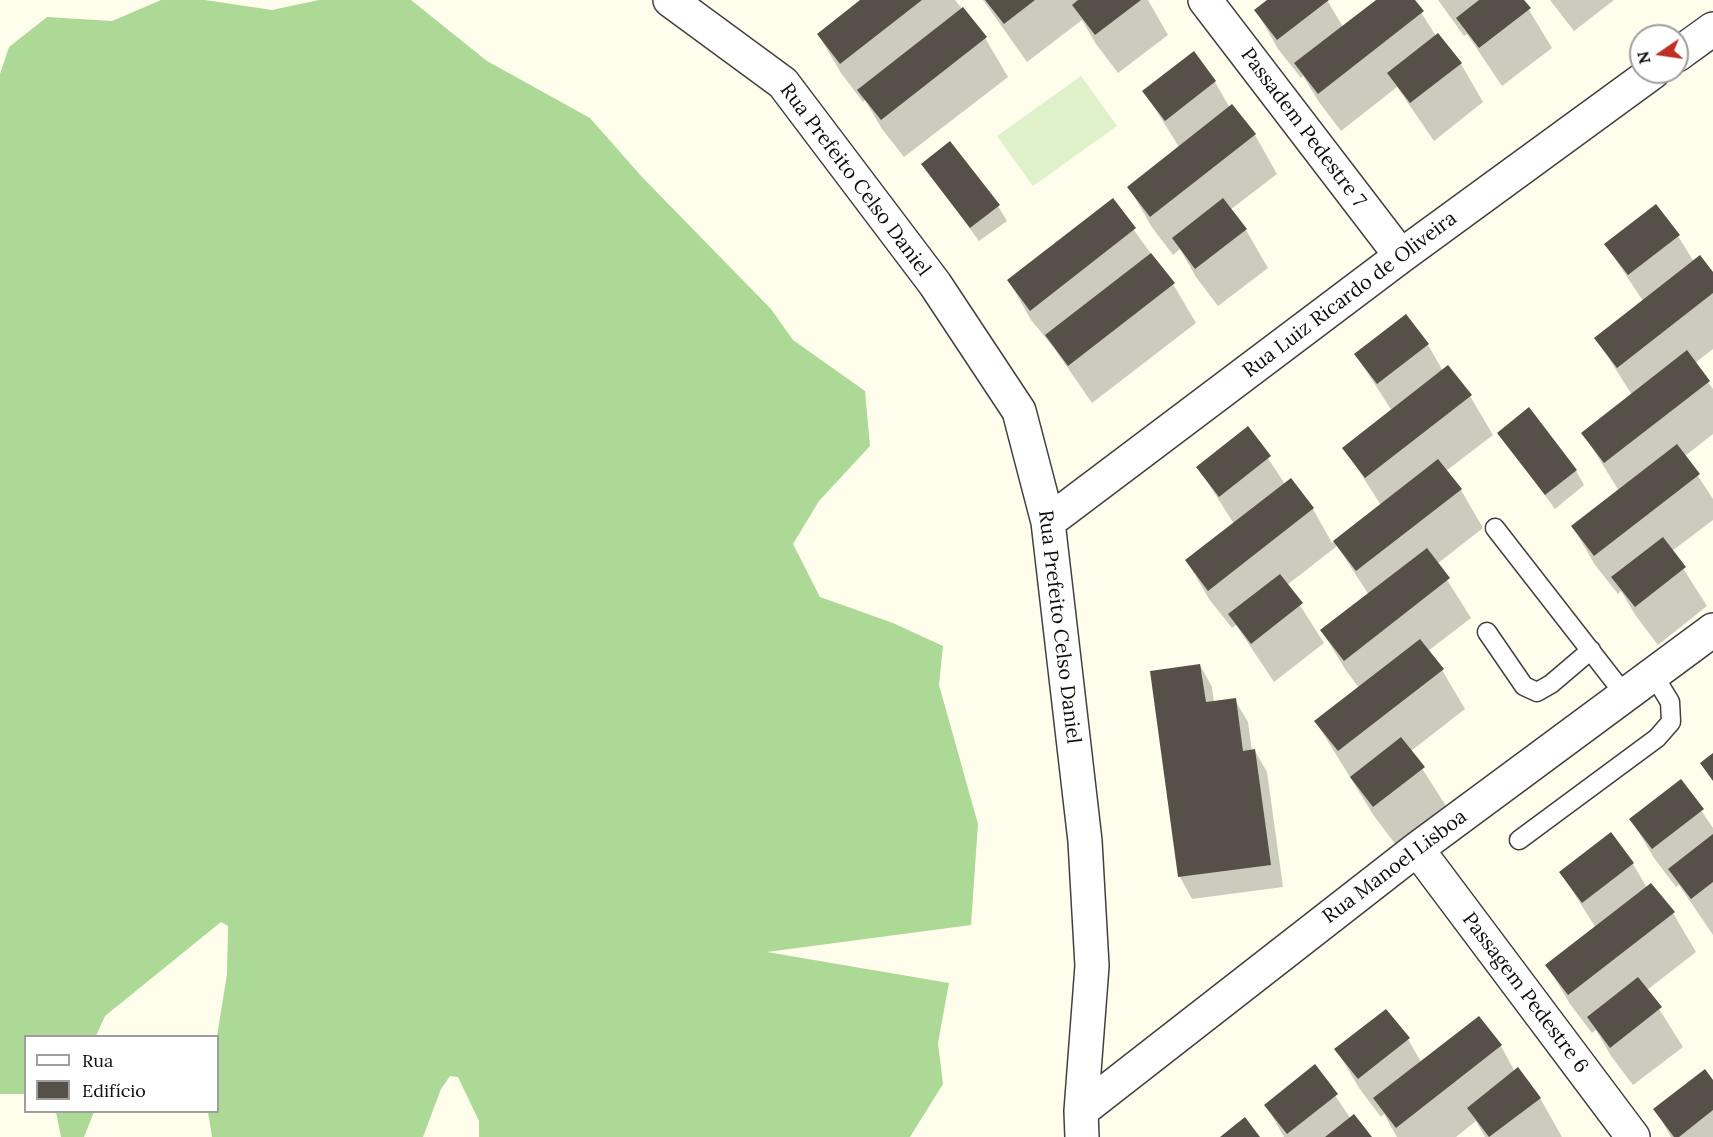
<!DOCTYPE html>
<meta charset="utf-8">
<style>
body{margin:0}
#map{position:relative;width:1713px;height:1137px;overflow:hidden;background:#fffeed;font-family:Lora,serif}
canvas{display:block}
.legend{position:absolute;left:24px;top:1035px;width:195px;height:78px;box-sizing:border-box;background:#fff;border:2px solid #9e9e9e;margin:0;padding:8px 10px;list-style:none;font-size:18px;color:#0d0d0d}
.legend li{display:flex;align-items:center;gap:12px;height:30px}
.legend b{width:30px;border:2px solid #9e9e9e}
.north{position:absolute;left:1629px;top:24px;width:60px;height:60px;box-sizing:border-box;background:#fff;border:2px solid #9e9e9e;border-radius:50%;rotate:257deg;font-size:16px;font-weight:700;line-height:24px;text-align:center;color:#0d0d0d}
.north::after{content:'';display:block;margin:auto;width:21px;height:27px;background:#be2f24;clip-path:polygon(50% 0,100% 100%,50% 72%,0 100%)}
</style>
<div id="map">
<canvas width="1713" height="1137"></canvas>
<ul class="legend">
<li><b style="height:8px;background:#fff"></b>Rua</li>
<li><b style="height:16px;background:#565049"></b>Edifício</li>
</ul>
<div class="north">N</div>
</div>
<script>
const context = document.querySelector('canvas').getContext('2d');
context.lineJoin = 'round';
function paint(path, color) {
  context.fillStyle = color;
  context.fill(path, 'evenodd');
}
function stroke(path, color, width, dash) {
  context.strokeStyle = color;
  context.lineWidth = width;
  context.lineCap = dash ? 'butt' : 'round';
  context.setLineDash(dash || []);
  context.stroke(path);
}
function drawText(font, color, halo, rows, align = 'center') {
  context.font = font + ' Lora,serif';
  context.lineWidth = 6;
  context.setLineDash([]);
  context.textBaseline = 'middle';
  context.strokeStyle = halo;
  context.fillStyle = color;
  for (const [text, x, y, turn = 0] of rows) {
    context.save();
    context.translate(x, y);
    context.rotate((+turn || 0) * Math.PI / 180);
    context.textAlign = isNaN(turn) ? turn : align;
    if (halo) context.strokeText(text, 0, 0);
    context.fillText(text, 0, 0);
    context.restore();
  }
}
paint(new Path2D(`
 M161,0h44l67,10 47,-10h92l76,61 103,57 52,59 129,132 22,31 72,51 5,55 -51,55 -26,43 27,53 73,26 50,23 -4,39 39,139 -7,101 -204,27 182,31 -11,60 5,41 -33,53h-431v-16l-21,-44 -8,-1 -9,13 -18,48h-211l-4,-25h10l-1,-76 10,-62 1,-48 -7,-4 -116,94 -9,20h-70l-1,58h-25v-1020l9,-27 38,-30 65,4z
 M56,1112h38l-10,25h-23z`), '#acda96');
paint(new Path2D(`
 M1081,76l36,50 -84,60 -36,-50z`), '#def1c9');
paint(new Path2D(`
 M863,0h92l30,38 23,39 -104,80 -22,-28 -17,-29 -2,2 -22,-29 -23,-39z
 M983,0h165l20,35 -50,38 -22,-29 -14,-24 -55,42z
 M1269,0h58l16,27 35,-27h35l23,36 25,28 22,38 -49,39 -37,-54 -56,44 -22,-29 -16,-26 -2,2 -23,-29 -22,-39z
 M1438,0h85l29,48 -50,38 -35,-52 -3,2z
 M1550,0h64l-40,31z
 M1193,53l22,29 15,26 2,-2 23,29 22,39 -47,36 16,20 22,38 -50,38 -22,-29 -16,-28 -7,6 -22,-29 -22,-39 50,-40 -35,-56z
 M923,164l75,42 9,15 -28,20z
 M1112,200l61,84 23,39 -104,80 -38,-55 -23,-28 -22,-39z
 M1678,236l16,26 19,13v74l-18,14 18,26v45l-28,22 28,43v21l-41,31 35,55 -49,39 -22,-29 -15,-25 -3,3 -23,-29 -22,-38 46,-36 -36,-58 49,-38 -36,-57 47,-37 -37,-56z
 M1428,345l15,26 27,25 23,39 -47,36 15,19 22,38 -46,36 34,54 -43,33 14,19 23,39 -54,42 35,55 -50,39 -22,-29 -58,-94 43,-34 -14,-19 -23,-38 47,-36 -32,-49 -50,39 37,58 -50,39 -38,-57 -4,3 -23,-29 -22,-38 47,-37 -36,-57 50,-39 37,56 5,-4 23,29 19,34 49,-38 -37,-57 48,-37 -36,-56z
 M1499,433l77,38 8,14 -29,24z
 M1200,665l12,22 2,16 21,-3 13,22 4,29h3l12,21 16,115 -91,12 -12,-22z
 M1681,781l32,47v107l-34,-50 -3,2 -22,-29 -23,-39z
 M1633,864l14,24 26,25 23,39 -49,38 36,57 -50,38 -22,-29 -15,-26 -4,3 -22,-29 -23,-39 49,-37 -35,-55z
 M1478,1018l23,28 14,26 25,26 22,39h-77l-9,-16 -20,16h-59l-13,-23 -3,3 -22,-29 -23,-39 72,-10 13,23z
 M1315,1066l36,53 19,18h-86l-18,-32z
 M1713,1082v55h-42l-16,-28z`), '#0003');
paint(new Path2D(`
 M860,0h62l-82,64 -23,-30z
 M985,0h50l-31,24z
 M1078,0h63l-46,35 -23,-30z
 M1267,0h62l-52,40 -23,-30z
 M1376,0h39l9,11 -106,83 -24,-31z
 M1479,0h45l7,8 -52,40 -23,-30z
 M963,7l24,30 -106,83 -24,-30z
 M1438,33l24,30 -52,40 -23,-30z
 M1194,51l22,30 -51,40 -23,-30z
 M1232,104l24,30 -106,83 -23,-30z
 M950,141l50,64 -30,23 -49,-64z
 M1113,198l23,30 -106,83 -23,-31z
 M1223,198l24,31 -52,40 -23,-31z
 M1656,204l24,31 -52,40 -24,-31z
 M1151,253l24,30 -107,83 -23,-31z
 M1700,255l13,17v21l-96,75 -23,-30z
 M1406,314l23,30 -52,40 -23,-30z
 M1687,350l23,31 -106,82 -23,-30z
 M1448,365l24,30 -107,83 -23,-30z
 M1529,407l48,63 -32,25 -48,-62z
 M1248,426l23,30 -52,41 -23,-30z
 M1677,444l23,30 -106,82 -23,-30z
 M1438,459l24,30 -106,82 -23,-30z
 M1291,478l23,30 -106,83 -23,-31z
 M1663,537l23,30 -51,40 -24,-30z
 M1427,548l23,30 -106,83 -24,-31z
 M1280,574l23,29 -52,41 -23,-30z
 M1420,639l24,30 -106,82 -24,-30z
 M1200,664l6,38 30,-4 7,53 12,-2 16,116 -93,12 -28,-206z
 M1401,737l24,30 -52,40 -23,-30z
 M1713,753v28l-13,-18z
 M1681,779l23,30 -52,40 -23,-30z
 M1611,832l23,31 -52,40 -23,-31z
 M1713,834v48l-22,17 -23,-30z
 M1651,883l24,29 -107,83 -23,-30z
 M1638,977l24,30 -52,41 -23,-31z
 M1386,1009l24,29 -52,41 -24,-30z
 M1479,1016l23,29 -106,83 -23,-30z
 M1315,1064l23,30 -51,40 -23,-29z
 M1518,1067l23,31 -52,39 -22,-29z
 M1705,1069l8,11v30l-34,27h-5l-21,-28z
 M1354,1114l18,23h-47z
 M1245,1117l15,20h-40z`), '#565049');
const service = new Path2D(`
 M1495,528l130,167
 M1487,632l37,54 13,6 14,-8 40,-34
 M1519,840l138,-102 14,-16 -1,-20 -17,-28`);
const minor = new Path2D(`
 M670,0l113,83 152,201 84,127 29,111 37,319 7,125 -11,145 1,26
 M1205,0l196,256
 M1677,55l36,-26
 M1048,522l353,-266 252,-184
 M1417,849l216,288
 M1081,1111l336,-262 296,-219`);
stroke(service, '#404040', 21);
stroke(minor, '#404040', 36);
stroke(service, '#fff', 18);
stroke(minor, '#fff', 33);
drawText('20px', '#0d0d0d', '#fff', [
 ["Passadem Pedestre 7",1303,128,53],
 ["Rua Prefeito Celso Daniel",855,180,53],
 ["Rua Luiz Ricardo de Oliveira",1350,295,-37],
 ["Rua Prefeito Celso Daniel",1059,627,83],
 ["Rua Manoel Lisboa",1395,867,-37],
 ["Passagem Pedestre 6",1525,993,53]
]);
</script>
